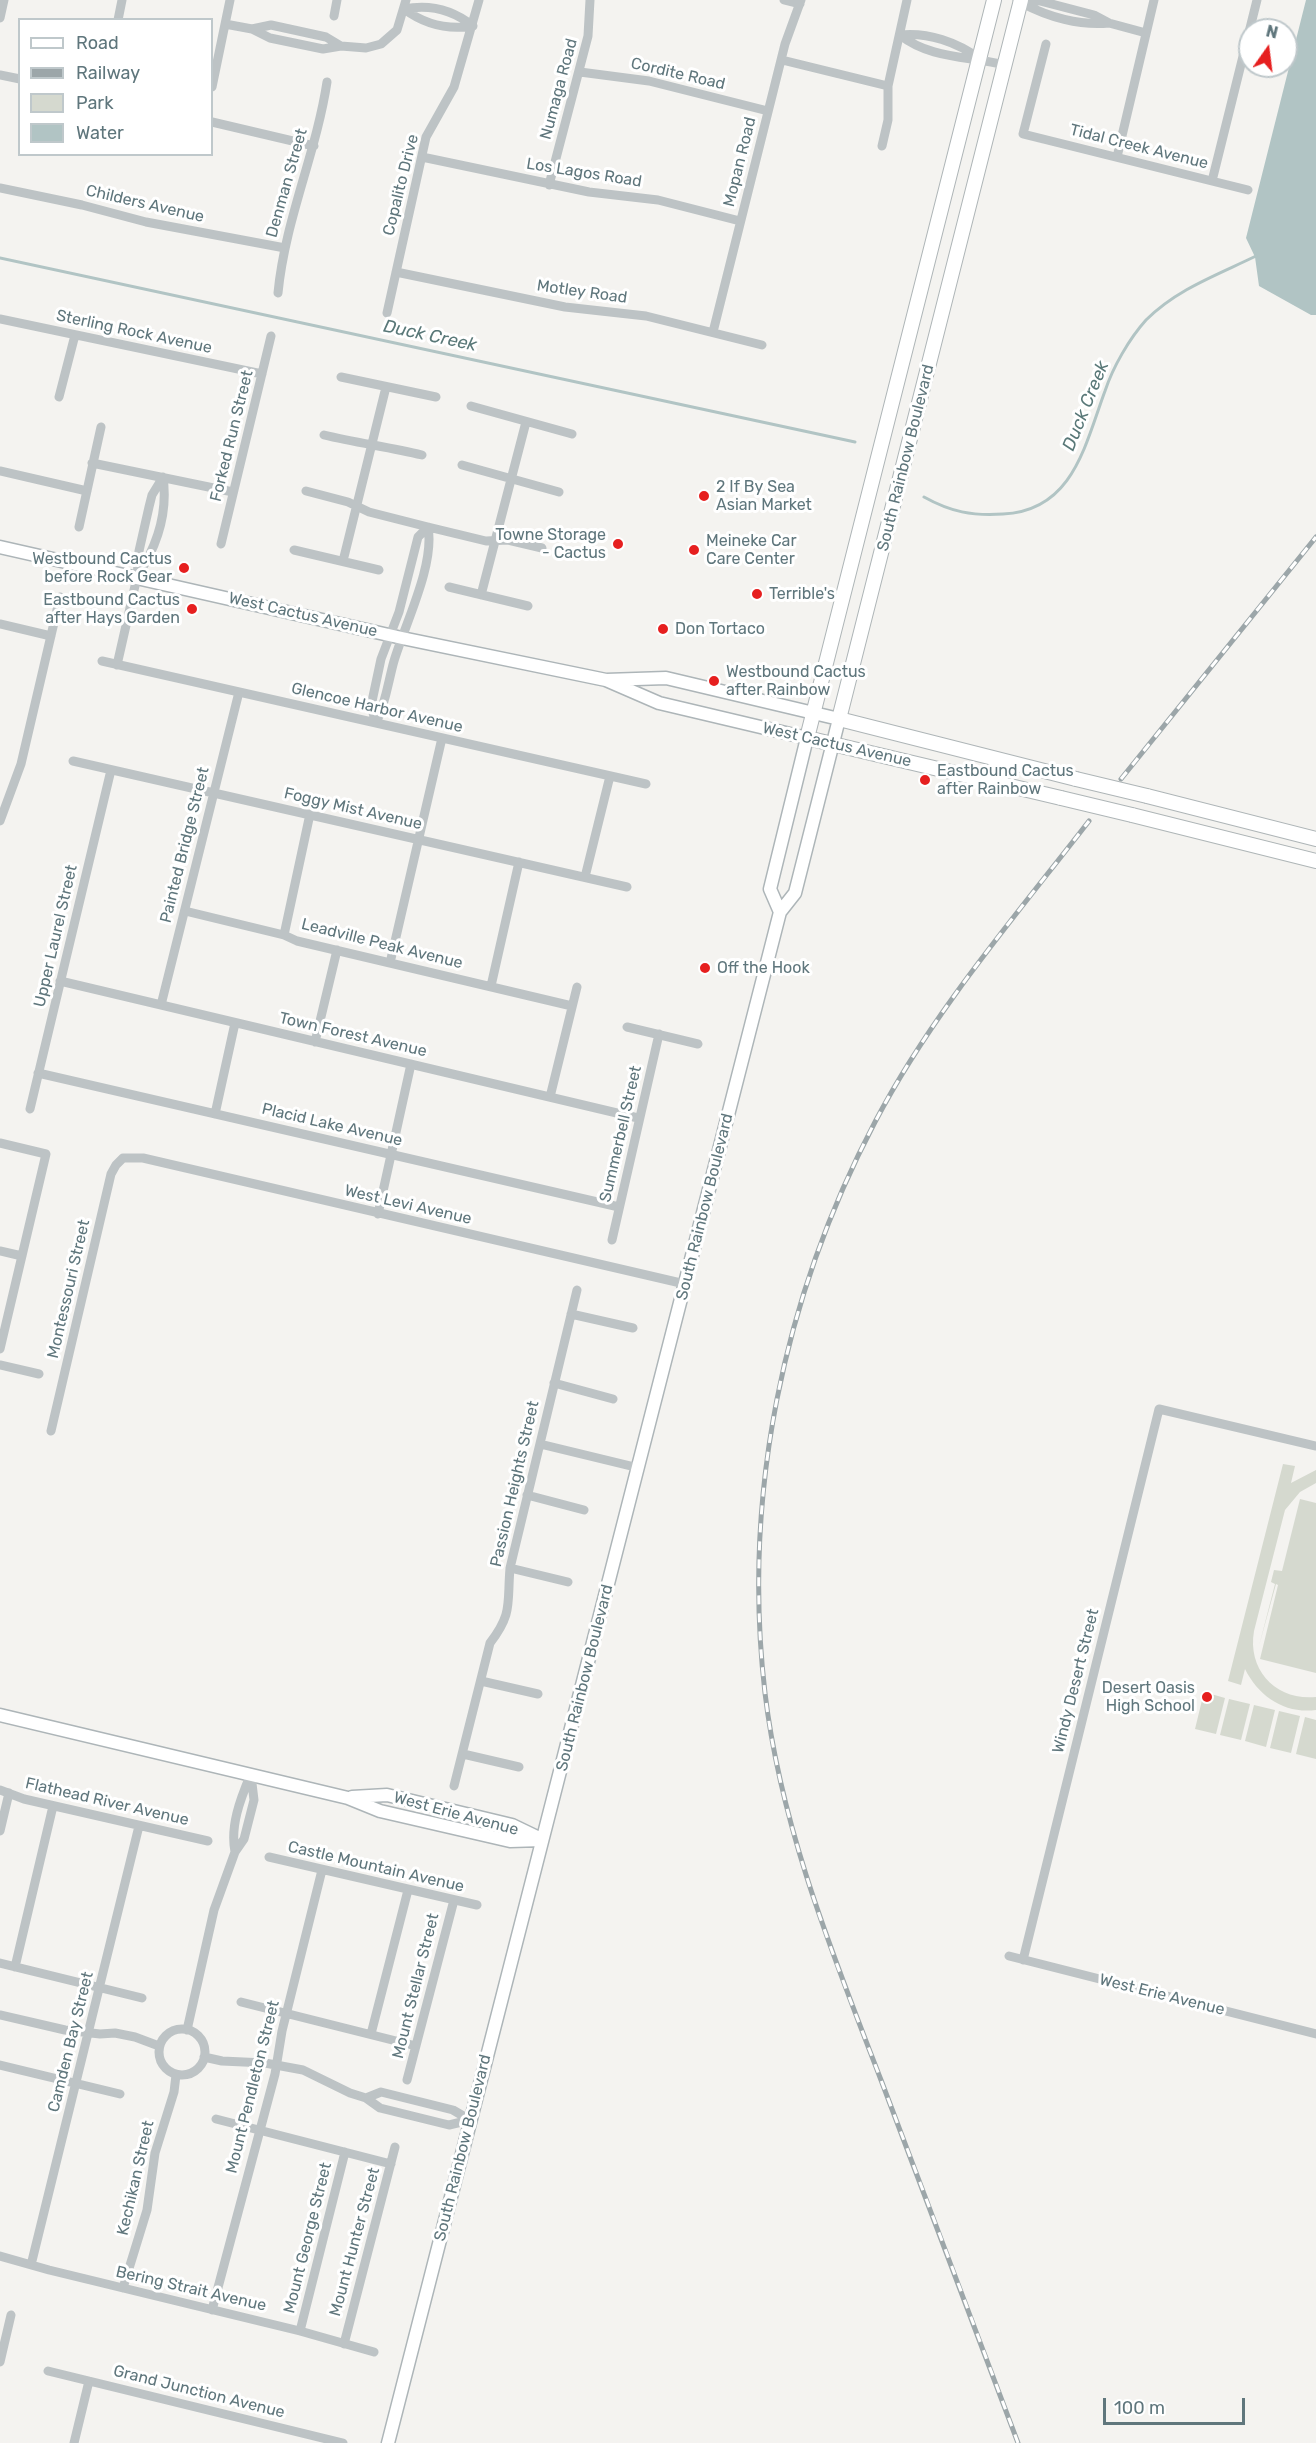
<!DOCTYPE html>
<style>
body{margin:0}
#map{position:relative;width:1316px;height:2443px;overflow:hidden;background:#f4f3f0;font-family:Rubik,sans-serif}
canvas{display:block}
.legend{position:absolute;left:18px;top:18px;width:195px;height:138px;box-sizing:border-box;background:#fff;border:2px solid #bfc8cb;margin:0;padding:8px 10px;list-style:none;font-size:18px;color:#5f767c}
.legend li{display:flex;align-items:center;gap:12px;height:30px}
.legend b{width:30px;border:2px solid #bfc8cb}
.north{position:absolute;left:1238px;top:18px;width:60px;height:60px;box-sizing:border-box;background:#fff;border:2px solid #bfc8cb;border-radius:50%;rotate:14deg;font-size:16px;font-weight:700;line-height:24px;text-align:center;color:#5f767c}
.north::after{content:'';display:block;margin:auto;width:21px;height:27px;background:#e61f1f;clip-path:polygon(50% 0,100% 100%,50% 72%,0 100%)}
.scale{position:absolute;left:1103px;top:2398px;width:142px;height:27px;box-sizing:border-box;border:3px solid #5f767c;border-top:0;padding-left:8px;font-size:18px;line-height:21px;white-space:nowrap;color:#5f767c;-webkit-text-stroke:4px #fff;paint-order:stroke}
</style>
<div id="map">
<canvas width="1316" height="2443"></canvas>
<ul class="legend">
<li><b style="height:8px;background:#fff"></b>Road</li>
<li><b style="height:8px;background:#9ca6a9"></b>Railway</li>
<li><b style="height:16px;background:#d5d9cf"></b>Park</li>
<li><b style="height:16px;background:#b1c4c4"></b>Water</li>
</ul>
<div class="north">N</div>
<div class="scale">100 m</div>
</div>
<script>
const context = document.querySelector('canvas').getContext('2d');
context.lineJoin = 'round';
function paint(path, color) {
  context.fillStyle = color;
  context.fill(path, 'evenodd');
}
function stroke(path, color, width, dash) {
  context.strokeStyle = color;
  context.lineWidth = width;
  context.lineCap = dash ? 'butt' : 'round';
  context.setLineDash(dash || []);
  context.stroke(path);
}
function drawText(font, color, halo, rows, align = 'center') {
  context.font = font + ' Rubik,sans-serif';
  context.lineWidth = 6;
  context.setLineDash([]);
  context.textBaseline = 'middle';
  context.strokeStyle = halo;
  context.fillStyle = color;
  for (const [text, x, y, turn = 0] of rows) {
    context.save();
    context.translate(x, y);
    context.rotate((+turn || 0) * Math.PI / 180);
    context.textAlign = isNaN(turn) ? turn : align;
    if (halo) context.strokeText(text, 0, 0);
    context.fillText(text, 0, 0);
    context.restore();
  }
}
paint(new Path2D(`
 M1283,1464l12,2 -4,17 25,-13v13l-16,9 -15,18 -31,121c-7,40 23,70 62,66v13c-31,4 -57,-13 -71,-41l-4,16 -13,-4z
 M1300,1499l16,4v170l-56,-14 18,-74 -2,-1 -17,62 16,-62 -4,-2 3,-12 8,1z
 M1204,1692l21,6 -9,36 -21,-5z
 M1229,1699l21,5 -9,36 -21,-5z
 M1254,1705l21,5 -9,37 -21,-6z
 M1279,1711l21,5 -9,37 -21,-5z
 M1305,1717l11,3v39l-20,-5z`), '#d5d9cf');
paint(new Path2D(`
 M1306,0h10v315h-5l-52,-29 -4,-29 -9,-19z`), '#b1c4c4');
stroke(new Path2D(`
 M0,258l855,184
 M924,497c27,15 48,19 79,17 70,-3 82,-69 102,-123 8,-24 24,-52 41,-71 31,-31 71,-45 110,-64`), '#b1c4c4', 3);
const secondary = new Path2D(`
 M0,547l402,91 204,42 53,23 148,35 -37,151 10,23
 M0,1715l348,83 32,13 130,30 32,-1
 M352,1797l35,-2 125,30 29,14
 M388,2443l392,-1531 15,-19 44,-174 -173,-41 -60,2`);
const primary = new Path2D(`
 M994,0l-187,738 254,60
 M1021,0l-182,719 237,60
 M1147,796l169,43
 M1132,815l184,46`);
stroke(secondary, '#adb5b8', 15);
stroke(primary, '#aeb5b7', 16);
stroke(new Path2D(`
 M784,0l16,4
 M1017,1h23l54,14 15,8 37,10
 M1022,3c26,14 58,23 87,20
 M404,9c25,-5 49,1 69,17
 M404,9c20,15 44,21 69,17
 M334,16l3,-16
 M0,18l4,-18
 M118,20l4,-20
 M225,24l27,5 18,9 53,11 18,-3 25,2 15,-4 16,-14 9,-30
 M252,29l19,-4 55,12 15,9
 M900,35c30,24 69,21 105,30
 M900,35c28,-3 57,7 80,24
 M1046,44l-23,90 225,56
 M782,60l106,26
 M580,72l69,9 119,30
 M0,75l20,4
 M212,87l18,-87
 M212,122l102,24
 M882,146l6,-26v-34l19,-86
 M422,157l167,35 69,8 82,21
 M1117,157l37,-157
 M1212,181l45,-181
 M549,185l39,-149 2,-36
 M0,188l82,17 64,17 139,26
 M396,272l169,35 81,9 116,29
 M278,293c7,-73 38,-139 49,-211
 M387,313l39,-176 28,-50 25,-87
 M0,319l262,55
 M713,332l72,-288 16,-44
 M341,377l95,20
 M59,397l16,-62
 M471,406l101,28
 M324,435c33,8 65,12 98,20
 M92,463l141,29
 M462,465l97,27
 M0,471l87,20
 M306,491l42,11 21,10 59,15 58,14 22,-1 34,8
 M79,527l22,-100
 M221,544l50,-208
 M294,550l85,20
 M343,561l43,-174
 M138,575c19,-29 30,-63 25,-98
 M449,587l79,19
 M481,595l45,-173
 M0,624l51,12
 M102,661l544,123
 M117,665l20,-88 2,-26 10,-44 3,-12 11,-18
 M376,723l-5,-17 10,-47 18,-47 19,-75 10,-10
 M376,723c10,-20 12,-41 18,-62 11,-37 41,-96 34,-134
 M73,761l554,126
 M0,821l21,-57 39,-167
 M585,877l25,-101
 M185,911l99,24 13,6 275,65
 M284,935l26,-121
 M390,963l52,-225
 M60,981l578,137
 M491,986l28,-124
 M161,1005l78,-313
 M627,1027l71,17
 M315,1042l22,-92
 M38,1073l581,134
 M550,1097l27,-110
 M30,1109l81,-339
 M215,1114l20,-91
 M0,1143l46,11 -46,195
 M378,1214l33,-150
 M612,1240l47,-206
 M0,1251l22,5
 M571,1314l62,14
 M0,1365l39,9
 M554,1383l59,16
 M51,1431l60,-257 5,-9 7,-7h20l542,126
 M540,1444l99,24
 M527,1495l57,15
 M510,1568l58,14
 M481,1681l57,13
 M463,1754l56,13
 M454,1786l36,-143c23,-30 17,-39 20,-75l67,-278
 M0,1790l24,9 184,42
 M0,1831l9,-38
 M235,1852c-5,-26 5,-52 15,-76
 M269,1857l208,48
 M1009,1956l307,78
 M1023,1960l136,-551 157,37
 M0,1963l142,35
 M15,1967l38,-161
 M241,2002l175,44
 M0,2015l65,15 35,4 15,-1 20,4 24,9
 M159 2052a23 23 0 1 1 46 0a23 23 0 1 1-46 0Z
 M187,2030l27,-120 21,-58 9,-13 10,-39 -3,-25
 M371,2034l37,-144
 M204,2057l18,4 43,2 38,7 47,23 16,5 14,10 69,17 21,-5
 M0,2065l120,29
 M407,2080l47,-180
 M366,2098l15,-6 72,18 17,10
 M216,2119l175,45
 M0,2256l49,14 251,61 74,21
 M31,2265l108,-439
 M123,2288l24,-78 8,-57 19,-61 2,-17
 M212,2310l63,-236 7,-43 40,-161
 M300,2331l45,-179
 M344,2344l51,-197
 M0,2362l11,-47
 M48,2371l295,72
 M74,2443l15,-62`), '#bdc3c5', 9);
stroke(secondary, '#fff', 12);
stroke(primary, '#fff', 14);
const rail = new Path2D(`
 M1121,779l195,-242
 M1018,2443c-45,-121 -91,-242 -137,-363 -48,-125 -100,-252 -116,-387 -23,-196 18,-396 110,-571 57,-109 139,-204 214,-301`);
stroke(rail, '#9ca6a9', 5);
stroke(rail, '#fff', 3, [9]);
const primaryBridge = new Path2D(`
 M1076,779l71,17
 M1061,798l71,17`);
stroke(primaryBridge, '#aeb5b7', 16, []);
stroke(primaryBridge, '#fff', 14);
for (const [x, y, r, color] of [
 [704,496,6,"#e61f1f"],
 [618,544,6,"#e61f1f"],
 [694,550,6,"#e61f1f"],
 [184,568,6,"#e61f1f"],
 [757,594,6,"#e61f1f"],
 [192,609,6,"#e61f1f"],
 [663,629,6,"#e61f1f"],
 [714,681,6,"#e61f1f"],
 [925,780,6,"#e61f1f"],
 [705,968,6,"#e61f1f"],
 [1207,1697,6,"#e61f1f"]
]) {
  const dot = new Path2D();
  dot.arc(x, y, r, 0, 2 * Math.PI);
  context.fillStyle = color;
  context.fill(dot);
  stroke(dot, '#fff', 2);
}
drawText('16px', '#5f767c', '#fff', [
 ["Cordite Road",678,74,13],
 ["Numaga Road",559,89,-75],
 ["Tidal Creek Avenue",1139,147,14],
 ["Mopan Road",740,162,-76],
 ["Los Lagos Road",584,173,9],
 ["Denman Street",287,183,-74],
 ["Copalito Drive",401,185,-76],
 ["Childers Avenue",145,204,13],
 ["Motley Road",582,292,8],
 ["Sterling Rock Avenue",134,332,12],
 ["Forked Run Street",232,436,-76],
 ["South Rainbow Boulevard",906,458,-76],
 ["West Cactus Avenue",303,615,13],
 ["Glencoe Harbor Avenue",377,708,13],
 ["West Cactus Avenue",837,745,13],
 ["Foggy Mist Avenue",353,809,13],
 ["Painted Bridge Street",185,845,-76],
 ["Upper Laurel Street",56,936,-77],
 ["Leadville Peak Avenue",382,944,14],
 ["Town Forest Avenue",353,1035,13],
 ["Placid Lake Avenue",332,1125,13],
 ["Summerbell Street",621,1134,-77],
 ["West Levi Avenue",408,1205,13],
 ["South Rainbow Boulevard",705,1207,-76],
 ["Montessouri Street",69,1289,-77],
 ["Passion Heights Street",515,1484,-77],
 ["South Rainbow Boulevard",585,1678,-76],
 ["Windy Desert Street",1076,1681,-76],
 ["Flathead River Avenue",107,1802,13],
 ["West Erie Avenue",456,1814,15],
 ["Castle Mountain Avenue",376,1867,13],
 ["Mount Stellar Street",416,1986,-76],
 ["West Erie Avenue",1162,1995,14],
 ["Camden Bay Street",71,2042,-76],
 ["Mount Pendleton Street",253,2087,-76],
 ["South Rainbow Boulevard",463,2148,-76],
 ["Kechikan Street",136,2178,-77],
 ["Mount George Street",308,2238,-76],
 ["Mount Hunter Street",355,2242,-75],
 ["Bering Strait Avenue",191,2289,13],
 ["Grand Junction Avenue",199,2392,14]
]);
drawText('16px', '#5f767c', '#fff', [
 ["2 If By Sea",716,487],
 ["Asian Market",716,505],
 ["Towne Storage",606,535,"right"],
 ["- Cactus",606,553,"right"],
 ["Meineke Car",706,541],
 ["Care Center",706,559],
 ["Westbound Cactus",172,559,"right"],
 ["before Rock Gear",172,577,"right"],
 ["Terrible's",769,594],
 ["Eastbound Cactus",180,600,"right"],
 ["after Hays Garden",180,618,"right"],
 ["Don Tortaco",675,629],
 ["Westbound Cactus",726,672],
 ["after Rainbow",726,690],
 ["Eastbound Cactus",937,771],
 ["after Rainbow",937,789],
 ["Off the Hook",717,968],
 ["Desert Oasis",1195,1688,"right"],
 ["High School",1195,1706,"right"]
], 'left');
drawText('italic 18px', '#597878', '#fff', [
 ["Duck Creek",430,336,12],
 ["Duck Creek",1086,406,-68]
]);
</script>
